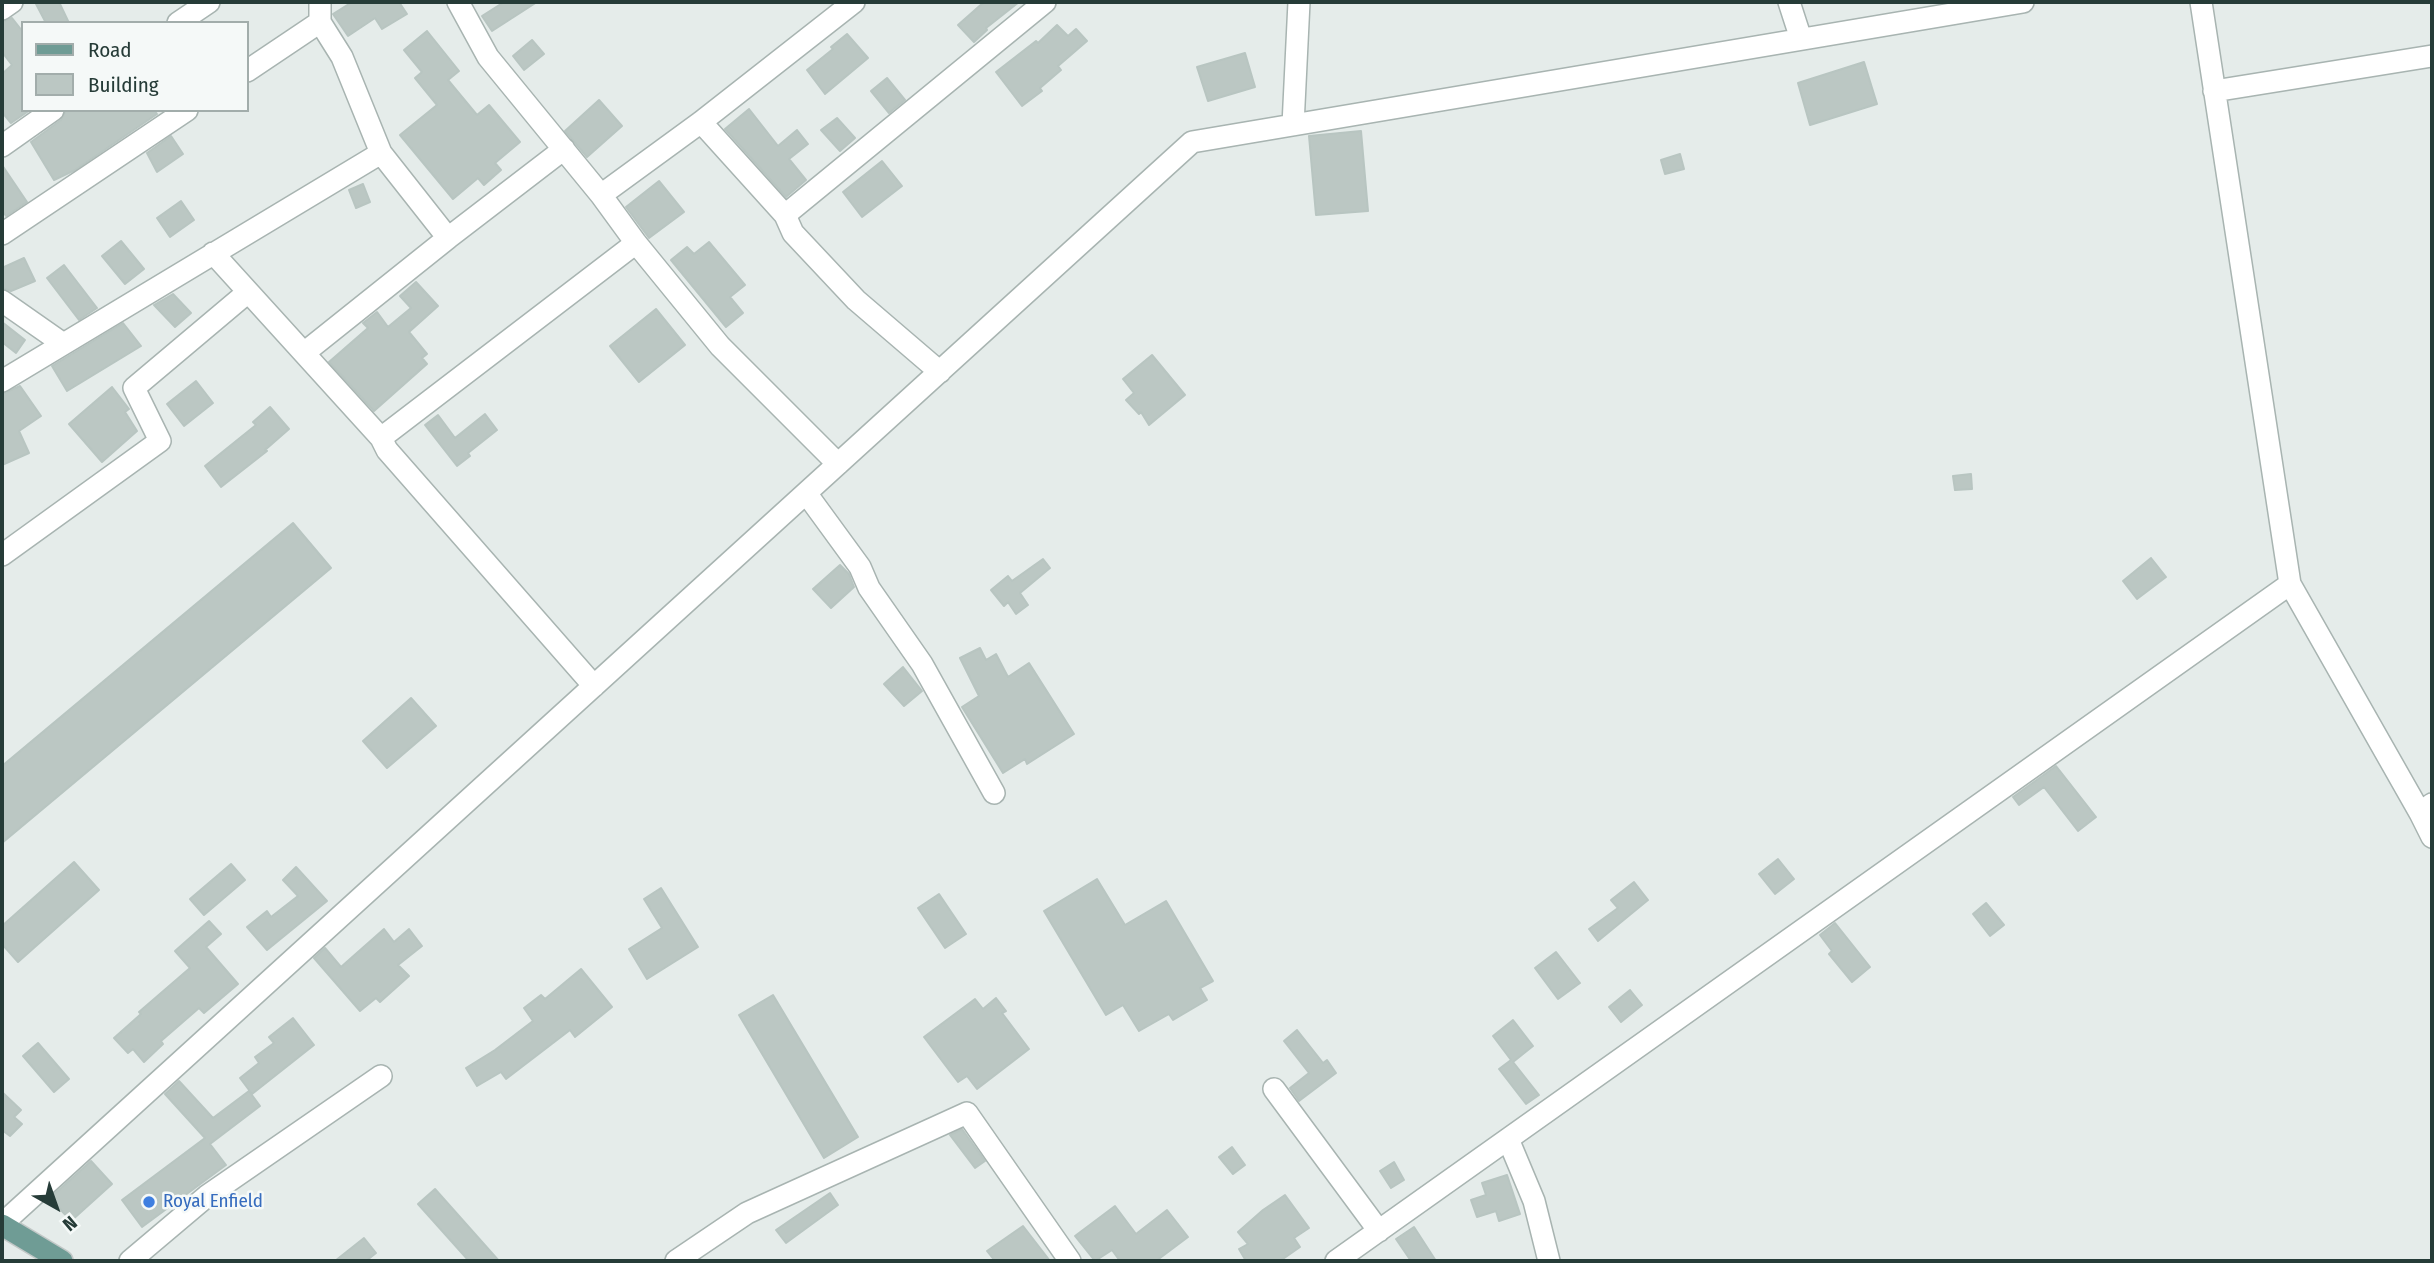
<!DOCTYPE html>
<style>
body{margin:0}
#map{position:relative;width:2434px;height:1263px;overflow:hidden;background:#e5ecea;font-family:"Fira Sans Condensed",sans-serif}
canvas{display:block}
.frame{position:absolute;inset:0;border:4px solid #263c38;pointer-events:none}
.legend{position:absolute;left:21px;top:21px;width:228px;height:91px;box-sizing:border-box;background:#f5f9f8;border:2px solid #a2adab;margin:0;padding:9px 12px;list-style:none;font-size:21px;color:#263c38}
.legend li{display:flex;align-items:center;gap:14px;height:35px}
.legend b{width:35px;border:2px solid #a2adab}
.north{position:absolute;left:21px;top:1172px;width:70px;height:70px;-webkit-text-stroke:5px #f5f9f8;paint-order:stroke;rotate:140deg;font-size:19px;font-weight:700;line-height:28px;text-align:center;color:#263c38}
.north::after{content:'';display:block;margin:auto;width:24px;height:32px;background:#263c38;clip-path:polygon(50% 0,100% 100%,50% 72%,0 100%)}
</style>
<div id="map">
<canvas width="2434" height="1263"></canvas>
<div class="frame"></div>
<ul class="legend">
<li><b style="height:9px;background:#6f9c95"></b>Road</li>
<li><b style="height:19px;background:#bbc7c3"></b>Building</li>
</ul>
<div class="north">N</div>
</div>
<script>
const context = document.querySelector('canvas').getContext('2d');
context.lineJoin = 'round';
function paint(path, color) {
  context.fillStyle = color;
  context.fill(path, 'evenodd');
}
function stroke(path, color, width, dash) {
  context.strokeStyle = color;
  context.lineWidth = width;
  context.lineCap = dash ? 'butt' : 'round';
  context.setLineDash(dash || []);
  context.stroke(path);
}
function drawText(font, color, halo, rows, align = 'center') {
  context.font = font + ' "Fira Sans Condensed",sans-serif';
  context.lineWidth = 5;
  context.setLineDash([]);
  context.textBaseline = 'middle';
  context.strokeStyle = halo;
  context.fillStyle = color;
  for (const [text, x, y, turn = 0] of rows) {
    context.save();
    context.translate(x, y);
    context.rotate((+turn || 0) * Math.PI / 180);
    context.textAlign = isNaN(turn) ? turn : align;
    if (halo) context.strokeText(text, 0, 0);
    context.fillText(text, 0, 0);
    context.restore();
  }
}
const building = new Path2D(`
 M35,2h24l10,21h-23z
 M352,2h47l8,12 -25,15 -7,-11 -27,18 -15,-22z
 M504,2h33l-45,29 -10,-15z
 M984,2h35l-33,26 1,2 -13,12 -16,-17z
 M12,18l11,14v78h7l-19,13 -9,-11v-38l10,-9 -10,-13v-30z
 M1057,25l11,11 8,-7 11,12 -29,25 3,4 -21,18 2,3 -20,15 -26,-34 40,-31 2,2z
 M427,31l32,40 -11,9 29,35 12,-10 31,37 -25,21 6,7 -17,15 -6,-7 -25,21 -53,-64 37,-30 -22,-27 7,-6 -18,-22z
 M847,34l21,24 -43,36 -18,-24 26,-21 -2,-2z
 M532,40l12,14 -20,16 -11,-14z
 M1245,53l10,34 -47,14 -11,-34z
 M1864,62l13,42 -67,21 -12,-42z
 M887,78l18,22 -16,13 -18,-22z
 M599,100l23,26 -35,31 -22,-26z
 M749,109l29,37 19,-16 11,14 -19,15 17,21 -20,17 -61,-68z
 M66,110h88l3,4 -82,56 -21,10 -23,-38 30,-22z
 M837,118l18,20 -15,13 -19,-21z
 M1361,131l7,80 -52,4 -7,-79z
 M171,136l12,18 -26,18 -10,-19z
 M1680,154l4,15 -19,5 -4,-14z
 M882,161l20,25 -40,31 -19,-25z
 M2,165l25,37 -21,14 -4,-6z
 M659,181l25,31 -35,26 -23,-31z
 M363,184l7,18 -14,6 -7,-18z
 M181,201l13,19 -24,17 -13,-19z
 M121,241l23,28 -19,15 -23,-28z
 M709,242l36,43 -15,12 13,16 -17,14 -55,-67 16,-13 7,7z
 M24,258l11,23 -24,10 -9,-3v-20z
 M64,265l33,43 -18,12 -32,-42z
 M416,282l22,24 -29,26 18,22 -5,4 5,6 -53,47 -45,-49 39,-34 -5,-5 14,-11 11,15 23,-19 -11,-12z
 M173,294l18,19 -16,14 -21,-22z
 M656,309l29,36 -46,37 -29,-36z
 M2,322l23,18 -9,13 -14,-11z
 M123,323l18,23 -74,45 -15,-25z
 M1152,355l33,40 -36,30 -8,-13 -2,2 -13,-14 8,-7 -11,-14z
 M196,381l17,22 -29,23 -17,-22z
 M20,386l21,30 -22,15 10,22 -27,12v-71z
 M112,387l17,22 -4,3 12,19 -35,31 -33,-38z
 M270,407l19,22 -24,21 2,1 -46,36 -16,-21 51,-41 -3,-3z
 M485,414l12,16 -29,23 2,3 -13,10 -32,-41 13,-10 17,23z
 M1971,474l1,15 -17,1 -2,-14z
 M293,523l38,45 -329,275v-77z
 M2151,558l15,19 -29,22 -14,-18z
 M1043,559l7,9 -30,25 8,12 -12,9 -8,-12 -4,4 -13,-16 17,-14 4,5z
 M840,565l9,9 5,13 -23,21 -18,-19z
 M980,648l6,12 10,-6 12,23 21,-14 45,71 -47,30 -2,-5 -22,14 -41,-66 17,-11 -19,-38z
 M903,667l19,24 -18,15 -20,-22z
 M411,698l25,28 -49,42 -24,-27z
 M2056,766l40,51 -18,14 -34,-44 -25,18 -6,-8z
 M1778,859l16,20 -19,15 -16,-20z
 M74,862l25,28 -81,72 -16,-18v-18z
 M231,864l14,16 -41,35 -14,-16z
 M296,867l31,34 -60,49 -20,-23 20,-16 4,6 27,-21 -15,-16z
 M1097,879l28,46 41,-24 47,80 -13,7 7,12 -34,20 -4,-6 -30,17 -16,-26 -17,10 -62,-104z
 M1634,882l14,18 -50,41 -9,-12 29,-21 -7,-8z
 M661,888l37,59 -51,32 -18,-30 33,-21 -18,-29z
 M939,894l27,40 -21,14 -27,-40z
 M1986,903l18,22 -14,11 -17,-22z
 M209,921l12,13 -15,13 32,37 -34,29 -5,-5 -38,33 2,3 -19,18 -11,-13 -5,4 -14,-15 27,-24 -2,-2 51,-44 -15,-17z
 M1835,923l35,44 -18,15 -23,-28 3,-3 -12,-16z
 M384,929l10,13 15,-13 13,17 -24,19 11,11 -29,26 -4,-4 -16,13 -46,-53 11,-10 16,19z
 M1556,952l24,31 -22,16 -23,-31z
 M581,969l31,38 -37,30 -5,-7 -64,49 -5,-7 -24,14 -11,-18 29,-18 38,-29 -9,-13 17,-13 4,4z
 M1630,990l12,15 -21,17 -12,-15z
 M773,995l85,142 -34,21 -85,-143z
 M996,998l10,13 -4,2 27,36 -52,40 -10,-13 -9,6 -34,-45 51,-38 8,10z
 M293,1018l21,27 -62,49 -12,-16 19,-15 -4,-6 19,-14 -5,-6z
 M1513,1020l20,26 -20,16 26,33 -13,9 -27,-35 12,-9 -18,-24z
 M1297,1030l26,33 4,-3 9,13 -37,28 -9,-13 19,-15 -25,-32z
 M38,1043l31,36 -15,13 -31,-36z
 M179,1081l34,37 36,-27 11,15 -50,38 16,21 -84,62 -20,-27 83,-62 -40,-44z
 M2,1092l19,18 -7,7 8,7 -12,12 -8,-6z
 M962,1129l23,32 -10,7 -25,-33z
 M1232,1147l13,18 -12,9 -14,-17z
 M91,1161l21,23 -41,37 -21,-23z
 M1394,1162l10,18 -13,8 -11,-17z
 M1507,1175l13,39 -21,7 -3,-10 -19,6 -6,-17 15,-5 -4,-12z
 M435,1189l64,72h-30l-51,-57z
 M830,1193l8,12 -52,38 -10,-13z
 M1285,1195l24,33 -15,10 6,9 -20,14h-34l-7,-12 9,-5 -10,-12 25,-22z
 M1115,1206l21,28 31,-24 21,27 -32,24h-36l-8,-11 -17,11 -20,-25z
 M1023,1226l27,35h-55l-8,-10z
 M1414,1227l22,34h-25l-15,-22z
 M364,1238l12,15 -10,8h-31z`);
paint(building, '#bbc7c3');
stroke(building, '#b8c5c1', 2);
const minor = new Path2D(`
 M458,2l30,55 113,138 35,48 84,103 118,118
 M1789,2l12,37
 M2,9l10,-7
 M178,23l31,-21
 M247,71l73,-49
 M2214,91l218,-35
 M701,122l84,93 8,18 63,67 84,72
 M1293,125l6,-123
 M2,146l51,-36
 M601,195l100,-73 153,-120
 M785,215l260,-213
 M2,234l185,-124
 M448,238l116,-89
 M213,253l168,185 6,12 207,236
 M2,301l60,42
 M304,353l144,-115 -67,-85 -39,-96 -22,-35v-20
 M2,381l379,-228
 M381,438l255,-195
 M806,493l54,74 9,21 53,76 72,129
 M2,555l158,-114 -26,-53 114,-96
 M2290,584l130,229 12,-9
 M2420,813l12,24
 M1274,1089l105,142
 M1508,1139l26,62 15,60
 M2,1224l1190,-1082 831,-140
 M130,1261l77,-65 174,-120
 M676,1261l71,-48 220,-100 103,148
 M1336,1261l954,-677 -89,-582`);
const major = new Path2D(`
 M2,1225l60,36`);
stroke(minor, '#a8b4b1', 24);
stroke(major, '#c2c8c7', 24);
stroke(minor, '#fff', 21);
stroke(major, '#6f9c95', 21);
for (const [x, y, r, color] of [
 [149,1202,7,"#3f7fe0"]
]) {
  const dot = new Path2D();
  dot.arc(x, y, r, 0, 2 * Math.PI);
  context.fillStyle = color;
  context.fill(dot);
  stroke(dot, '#f5f9f8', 2.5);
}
drawText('19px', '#366cbe', '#f5f9f8', [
 ["Royal Enfield",163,1202]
], 'left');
</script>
